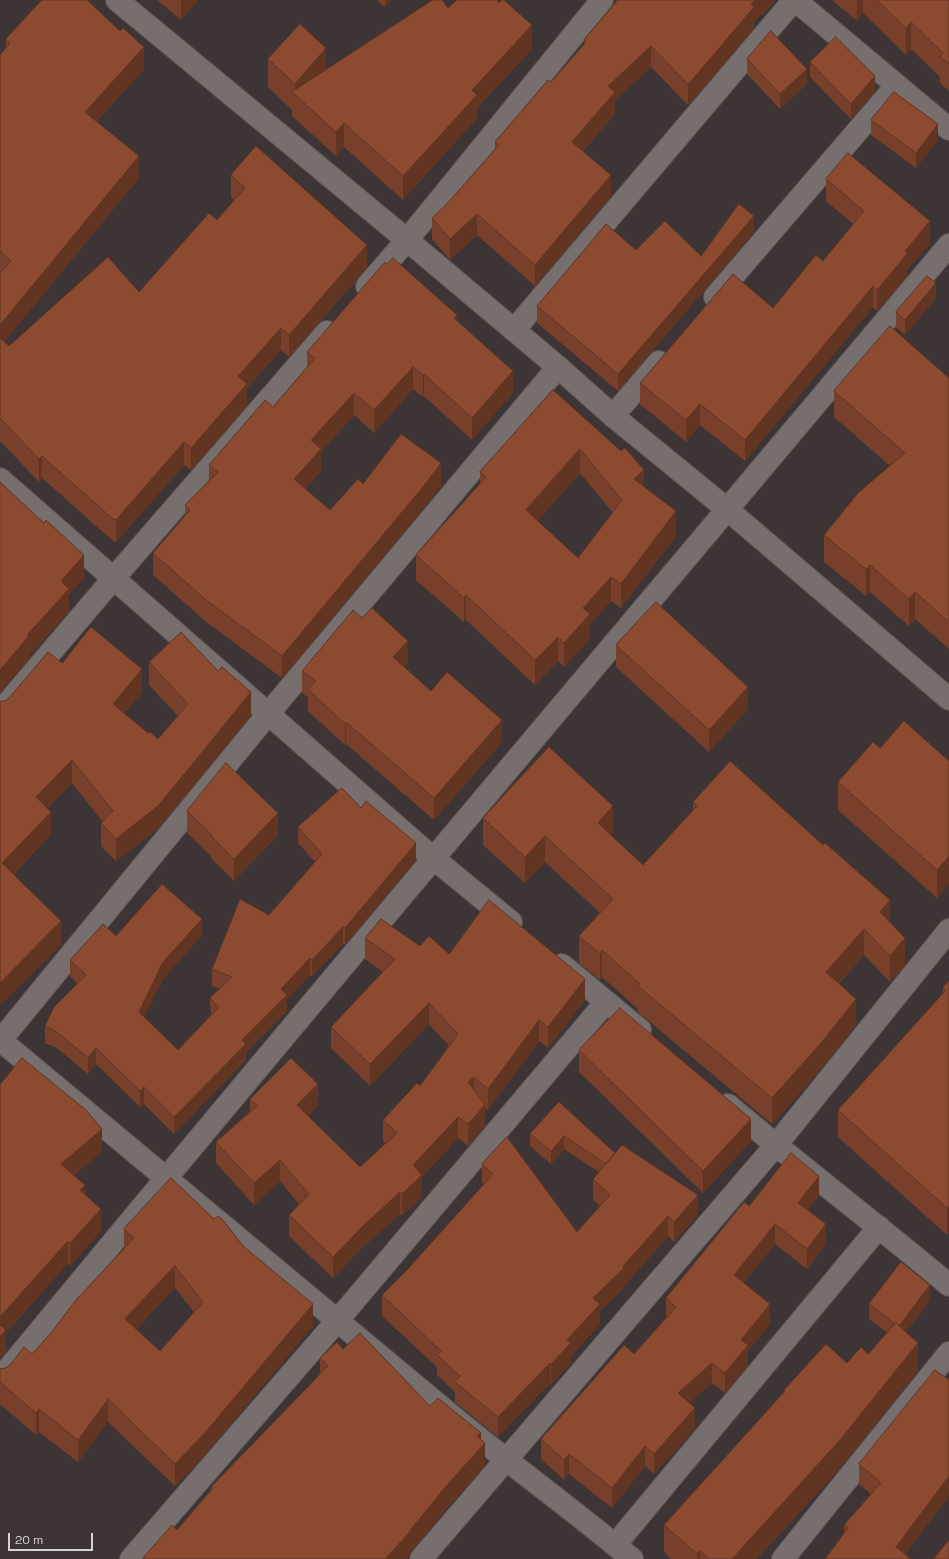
<!DOCTYPE html>
<style>
body{margin:0}
#map{position:relative;width:949px;height:1559px;overflow:hidden;background:#3c3435;font-family:"Space Grotesk",sans-serif}
canvas{display:block}
.scale{position:absolute;left:8px;top:1533px;width:85px;height:18px;box-sizing:border-box;border:2px solid #d8d3d3;border-top:0;padding-left:5px;font-size:12px;line-height:14px;white-space:nowrap;color:#d8d3d3;-webkit-text-stroke:3px #3c3435;paint-order:stroke}
</style>
<div id="map">
<canvas width="949" height="1559"></canvas>
<div class="scale">20 m</div>
</div>
<script>
const context = document.querySelector('canvas').getContext('2d');
context.lineJoin = 'round';
function stroke(path, color, width, dash) {
  context.strokeStyle = color;
  context.lineWidth = width;
  context.lineCap = dash ? 'butt' : 'round';
  context.setLineDash(dash || []);
  context.stroke(path);
}
function paint(path, color) {
  context.fillStyle = color;
  context.fill(path, 'evenodd');
}
const minor = new Path2D(`
 M795,0l154,129
 M367,286l40,-46 195,-240
 M715,297l182,-212
 M514,330l280,-330
 M613,416l46,-54
 M0,479l433,379 78,64
 M0,712l113,-133 214,-247
 M562,965l78,65
 M0,1040c153,127 305,255 458,381 57,47 117,90 174,138
 M0,1041l268,-327 290,-347
 M728,1105c73,62 148,119 221,180
 M0,1379c313,-381 633,-756 949,-1134
 M615,1545l264,-318
 M131,1559l206,-238 269,-319
 M421,1559l355,-414 173,-215
 M783,1559l166,-206`);
const tertiary = new Path2D(`
 M117,0l290,240 151,127 55,49 115,94 221,189`);
stroke(minor, '#595353', 24);
stroke(tertiary, '#595353', 24);
stroke(minor, '#776e6e', 22);
stroke(tertiary, '#776e6e', 22);
paint(new Path2D(`
 M157,0h41l-17,20z
 M377,0h14l-6,7z
 M616,0h158v3l-20,19v6l-61,72 -5,5 -37,-38 -36,33v14l-32,37 28,45 -76,90 -58,-51 -27,25 -18,-21v-21l13,-12 50,-57v-7l56,-60 33,-37v-5l32,-38z
 M832,0h117v91l-9,-8v-6l-29,-28 -5,6 -43,-42 -6,8z
 M448,8l84,41 -55,59v10l-74,82 -59,-53 -8,9 -44,-40v-6l-24,-23v-28l58,11z
 M6,39l138,30 -47,52 42,57 -135,164 5,4 130,-54 78,-72 17,-20 -3,-3v-22l136,93 -78,89 -8,-7 -34,38v18l-56,64 -7,-5 -68,77 -3,-1 -71,-63 -3,4 -39,-41v-386l6,-7z
 M747,59l60,25 -27,25 -33,-35z
 M810,62l65,29 -24,28 -41,-42z
 M871,120l67,19 -22,29 -45,-33z
 M826,179l104,64 -22,26v6l-31,36 -4,-4 -128,154 -45,-36 -14,17 -46,-38v-21l133,-75 50,-47 30,-37 -27,-23z
 M754,232l-136,159 -81,-68v-17l99,-56 65,6z
 M936,298l-31,37 -9,-8v-15z
 M457,321l56,72 -41,47 -48,-44 -1,1 -10,-8 -39,44 -20,-18 -33,37v19l-16,18 25,21 33,-26 78,2 -14,18 -145,174 -77,-57 -52,-46v-22l32,-37v-11l24,-25v-15l64,-58 34,-40v-15z
 M949,378v271l-34,-30 -6,7 -39,-34 -4,4 -42,-34v-27l66,-69 -56,-49v-26z
 M553,390l91,96 32,50 -55,72 -10,-7 -21,23v15l-26,28 -6,-6 -23,24 -69,-65 -2,2 -48,-42v-25l64,-71v-12zM580,473l33,40 -35,45 -41,-37z
 M616,645l132,64 -39,43 -93,-85z
 M149,662l102,53 -92,113 -43,33 -15,-15v-23l1,-2 -30,-38 -24,25 3,26 -37,40 47,70 -61,61 5,-304 57,-38 80,29 -18,22 24,19 10,6 20,-23 -29,-31z
 M408,663l-4,4 27,24 71,51 -68,78 -88,-76 -1,1 -37,-34v-14l-6,-4v-22z
 M880,748l69,13 -12,137 -99,-88v-28z
 M693,802l197,120 15,43 -15,17 -26,-27 -25,29 17,41 -35,44 -49,55 -134,-112v-3l-36,-32 -2,3 -21,-17v-27l21,-23 -55,-51 -20,21 -42,-38v-27l130,15 -2,3 32,29 50,-55z
 M361,808l55,52 -71,85 -2,-1 -31,32 -2,-1 -23,24v12l-41,41v8l-72,74 -30,-30 -4,3 -44,-43 -8,10 -31,-26 -12,-5v-17l32,-43 -7,-7v-16l46,-24 86,-1 -39,44 -19,38 34,33 33,-35 -1,-17 10,-9 -8,-3v-17l57,-54 46,-53 -17,-19v-16z
 M187,811l91,24 -44,46 -23,-23v-2l-24,-23z
 M365,938l55,8 29,8 136,46 -37,48 -9,-7 -51,69 -3,-2v18l-17,20 -10,-8 -36,39v20l-20,18 -2,-1 -36,32 -31,32 -44,-42v-21l10,-11 -19,-23 -26,24 -38,-42v-21l34,-31v-12l68,6 -10,11 52,51 26,-23 -3,-3v-21l37,-34 29,-40 -20,-22 -59,62 -39,-38v-21l52,-55 -18,-13z
 M949,981v251l-2,3 -109,-98v-27l105,-117v-6z
 M579,1050l172,91 -48,52 -124,-121z
 M0,1085l102,66 -28,24 11,19 16,37 -31,35 -2,-3 -62,70v19z
 M559,1102l56,51 83,62 -24,27 -6,-6 -44,50v2l-24,23v13l-29,32v7l-20,21 -1,-1 -52,54 -43,-35v-10l-18,-17v-8l-55,-51v-21l25,-25 77,-85 -2,-1v-20l95,68 23,-26 -7,-6v-21l6,-7 -35,-23 -13,15 -21,-18v-12z
 M819,1195l-11,15 18,34 -19,25 -32,-25 -32,39 27,41 -22,27v14l-23,28 -13,-10 -23,20 6,25 -41,46 -9,-8 -33,42 -43,-34 -5,6 -23,-21v-20l93,-85 32,-36v-20l83,-92z
 M124,1229l119,17 70,80 -109,130 -29,30 -67,-64 -30,40 -39,-30 -3,3 -36,-31v-35l5,-1 27,-14 92,-105zM175,1288l19,24 -34,39 -24,-22z
 M930,1300l-24,32 12,39 -78,97 -83,91h-86l-7,-7v-27l120,-133v-2l84,-36 19,-22 -18,-13v-15z
 M343,1349l138,90 4,27 -38,42 -35,43 -3,5 -3,3h-264l35,-29 34,-40v-3l109,-112v-17z
 M949,1380v116l-44,58 -61,-20v-9l27,-31 -12,-10v-20z`), '#78402a');
paint(new Path2D(`
 M181,0h17l-17,20z
 M385,0h6l-6,7z
 M755,0h19v3l-20,19v6l-61,72 -5,5v-21l63,-80z
 M857,0h6v13l-6,8z
 M911,22v27l-5,6v-27z
 M532,25v24l-55,59v10l-74,82v-24l69,-86z
 M651,46v21l-36,33v14l-43,49v-21l36,-56z
 M144,47v22l-59,65v-22z
 M326,48v27l-31,20v-11z
 M807,69v15l-27,25v-15z
 M875,76v15l-24,28v-15z
 M344,123v24l-8,9v-24z
 M938,124v15l-22,29v-15z
 M139,156v22l-139,169v-22z
 M611,175v21l-76,90v-21z
 M477,214v21l-27,25v-21z
 M754,216v16l-136,159v-17z
 M930,221v22l-22,26v6l-31,36v-21l28,-39z
 M367,245v23l-78,89v-22z
 M936,283v15l-31,37v-15z
 M873,286v21l-128,154v-21z
 M457,315v22l-3,-19z
 M281,328v22l-34,38v18l-56,64v-22l47,-72z
 M413,367v22l-39,44v-23z
 M513,371v22l-41,47v-22z
 M424,374v22l-1,1v-22z
 M354,393v22l-33,37v19l-27,30v-22l17,-39z
 M700,404v21l-14,17v-22z
 M184,442v23l-68,77v-22z
 M580,449v24l-54,61v-24z
 M42,456v22l-3,4v-23z
 M441,463v23l-14,18 -145,174v-22z
 M644,470v24l-10,-15z
 M676,511v25l-55,72v-24z
 M84,555v23l-15,17v17l-40,44v3l-29,34v-23l27,-35 34,-54z
 M870,565v27l-4,4v-27z
 M611,577v24l-21,23v15l-26,28v-24l19,-35z
 M915,592v27l-6,7v-27z
 M466,595v25l-2,2v-24z
 M558,637v24l-23,24v-25z
 M408,641v22l-15,16v-22z
 M142,669v23l-29,35v-23z
 M748,687v22l-39,43v-22z
 M251,692v23l-92,113 -43,33v-22z
 M502,720v22l-68,78v-22z
 M346,722v22l-1,1v-21z
 M72,760v23l-36,37v-23z
 M613,806v27l-15,17v-27z
 M51,812v22l-49,52v-23z
 M278,813v22l-44,46v-22z
 M545,836v26l-20,21v-26z
 M416,843v17l-71,85v-17z
 M949,856v28l-12,14v-28z
 M890,900v27l-10,-15z
 M202,919v16l-39,44 -24,49v-16l24,-50z
 M61,921v23l-61,61v-22z
 M343,927v17l-31,32v-16z
 M864,929v26l-38,43v-26z
 M905,938v27l-15,17v-26z
 M602,950v27l-2,3v-26z
 M310,958v17l-23,24v12l-41,41v8l-72,74v-17l68,-77 39,-51z
 M585,979v21l-37,48v-21z
 M856,999v26l-35,44 -49,55v-26z
 M429,1003v21l-59,62v-22z
 M539,1020v21l-51,69v-21z
 M96,1048v16l-8,10v-16z
 M474,1077v21l-6,-16z
 M318,1084v21l-21,22v-22z
 M144,1087v17l-4,3v-16z
 M485,1105v21l-17,20v-22z
 M458,1117v21l-36,39v20l-20,18v-21l11,-29z
 M751,1119v22l-48,52v-22z
 M102,1129v22l-41,35v-22z
 M564,1136v13l-13,15v-13z
 M280,1160v21l-26,24v-22z
 M819,1176v19l-21,28v-20z
 M85,1185v22l-5,-17z
 M400,1192v22l-36,32 -31,32v-21l31,-32z
 M698,1195v20l-24,27v-20z
 M949,1206v26l-2,3v-27z
 M101,1209v22l-31,35v-23z
 M668,1216v20l-44,50v2l-24,23v13l-29,32v7l-20,21v-20l16,-24 26,-42 30,-32z
 M775,1224v20l-41,51v-20z
 M826,1224v20l-19,25v-20z
 M68,1241v22l-62,70v19l-6,7v-42z
 M175,1266v22l-50,53v-22z
 M930,1285v15l-31,41v-15z
 M313,1304v22l-109,130 -29,30v-22z
 M770,1304v20l-22,27v14l-23,28v-20l16,-33z
 M918,1343v28l-78,97 -83,91h-25z
 M550,1363v20l-52,54v-20z
 M712,1363v20l-34,30v-20z
 M108,1399v23l-30,40v-22z
 M695,1408v20l-41,46v-20z
 M39,1409v23l-3,3v-22z
 M481,1433v14l4,-4v23l-38,42 -35,43 -3,5 -3,3h-21l27,-31 65,-92z
 M645,1446v20l-33,42v-20z
 M569,1454v20l-5,6v-20z
 M949,1476v20l-47,63 -6,-12z
 M700,1551v8h-3v-5z`), '#623422');
const building = new Path2D(`
 M42,0h45l33,31 3,-3 21,19 -59,65 54,44 -139,169v-52l11,-12 -11,-10v-196l10,-12 -4,-4z
 M433,0h9l6,8 9,-8h40l2,3 3,-3h2l28,25 -60,65 5,5 -74,81 -59,-53 -8,9 -44,-40z
 M618,0h137l-4,4 3,3 -61,72 -5,5 -37,-38 -43,40 7,6 -43,50 39,33 -76,90 -58,-51 -27,25 -18,-21 13,-12 54,-61 -4,-3 53,-62 3,2 35,-40 -2,-2z
 M877,0h72v64l-9,-8 3,-3 -32,-31 -5,6z
 M300,24l26,24 -31,36 -27,-25z
 M771,31l36,38 -27,25 -33,-35z
 M836,37l39,39 -24,28 -41,-42z
 M894,92l44,32 -22,29 -45,-33z
 M256,146l111,99 -78,90 -8,-7 -43,48 9,8 -56,64 -7,-6 -68,78 -3,-1 -71,-63 -3,3 -39,-41v-80l9,8 99,-89 31,35 70,-79 8,7 28,-32 -14,-13z
 M848,153l82,68 -25,30 3,2 -31,37 -4,-4 -128,154 -45,-36 -14,16 -46,-37 93,-109 40,34 43,-53 7,6 41,-50 -38,-32z
 M739,204l15,12 -136,158 -81,-68 69,-82 30,26 29,-29 36,35z
 M393,258l64,57 -3,3 59,53 -41,47 -48,-44 -1,1 -10,-8 -39,43 -20,-17 -43,47 10,9 -27,30 36,31 28,-31 5,5 38,-50 40,29 -14,19 -145,174 -77,-57 -52,-46 37,-43 -5,-5 33,-33 -9,-7 56,-65 8,7 42,-49 -8,-6 78,-90 2,2z
 M927,276l9,7 -31,37 -9,-8z
 M890,326l59,52v244l-34,-30 -6,7 -39,-34 -4,4 -42,-34 34,-42 47,-40 -71,-62z
 M553,390l68,61 4,-3 19,22 -10,9 42,32 -55,73 -10,-7 -28,31 7,6 -26,29 -6,-6 -23,23 -69,-65 -2,3 -48,-43 70,-78 -6,-5zM580,449l42,51 -44,58 -52,-48z
 M0,482l44,41 2,-3 38,35 -23,26 8,8 -42,46 2,1 -29,34z
 M656,602l92,85 -39,43 -93,-85z
 M372,608l36,33 -15,16 38,34 16,-19 55,48 -68,78 -88,-76 -1,2 -37,-35 8,-8 -14,-10 51,-61 9,8z
 M91,627l51,42 -29,35 35,29 2,-1 8,7 30,-35 -39,-42 32,-30 37,39 4,-4 29,25 -92,113 -43,34 -15,-16 12,-12 -41,-51 -36,37 15,15 -49,51 59,58 -61,62v-282h5l4,-3 39,-46 14,11z
 M904,721l45,40v95l-12,14 -99,-88 35,-40 7,6z
 M549,747l64,59 -15,17 45,42 54,-59 -4,-4 37,-41 93,84 2,-2 65,57 -10,12 25,26 -15,18 -26,-27 -38,43 30,27 -35,44 -49,55 -134,-112 2,-2 -38,-34 -2,4 -21,-18 34,-37 -68,-63 -20,21 -42,-39z
 M226,763l52,50 -44,46 -23,-23 1,-1 -25,-24z
 M342,788l19,20 5,-7 50,42 -71,85 -2,-1 -31,33 -2,-2 -29,31 6,6 -45,45 4,4 -72,73 -30,-30 -4,4 -44,-43 -8,10 -31,-26 -12,-6 9,-19 32,-32 -16,-15 33,-36 13,12 46,-52 40,35 -39,43 -24,50 39,38 41,-43 -9,-9 22,-21 -20,-8 28,-70 29,16 53,-61 -24,-27z
 M489,900l96,79 -37,48 -9,-7 -51,69 -14,-12 -6,5 17,23 -17,19 -10,-7 -45,48 9,10 -20,19 -2,-2 -36,33 -31,32 -44,-42 20,-21 -29,-34 -26,23 -38,-41 41,-36 -7,-7 41,-41 27,26 -21,21 63,62 37,-34 -14,-13 34,-37 3,3 38,-52 -29,-31 -59,61 -39,-37 64,-68 -30,-21 16,-19 39,27 9,-10 20,18z
 M949,981v225l-2,2 -109,-98 108,-120 -3,-3z
 M620,1008l131,111 -48,52 -124,-121z
 M22,1058l64,52 16,19 -41,35 24,21 -5,5 21,19 -31,34 -2,-2 -68,76v-232z
 M559,1102l56,51 -9,11 -42,-28 -13,15 -21,-17z
 M507,1137l70,95 33,-37 -17,-16 29,-34 76,50 -24,27 -6,-6 -45,50 1,2 -31,30 7,6 -33,36 4,3 -20,21 -1,-1 -52,54 -43,-35 5,-6 -23,-21 4,-4 -59,-56 25,-25 86,-96 -11,-10z
 M791,1153l28,23 -21,27 28,21 -19,25 -32,-25 -41,51 36,29 -29,36 7,5 -23,28 -13,-10 -34,30 17,15 -41,46 -9,-8 -33,42 -43,-34 -5,6 -23,-21 83,-94 10,9 42,-47 -10,-9 78,-96 5,4z
 M171,1178l43,41 4,-3 5,4 20,26 70,58 -109,130 -29,30 -67,-65 -30,41 -39,-31 -3,4 -36,-31v-13l5,-1 5,-3 14,-18 8,7 19,-21 24,-32 59,-63 -10,-9zM175,1266l28,36 -43,49 -35,-32z
 M901,1262l29,23 -31,41 -3,-3 -1,1 -26,-20z
 M896,1323l22,20 -78,97 -108,119h-23l-9,-8 -3,3 -33,-29 121,-134 -1,-1 42,-46 21,19 14,-16 7,7z
 M0,1325l6,5 -6,7z
 M360,1333l70,73 8,-8 43,35 -4,3 8,7 -38,42 -35,43 -3,5 -24,26h-243l30,-34 5,5 36,-42 -2,-1 117,-121 -8,-8 17,-16 6,7z
 M935,1370l14,10v96l-53,71 15,12h-86l23,-31 -4,-3 37,-42 -22,-19z
 M949,1540v19h-15z`);
paint(building, '#8c4a31');
stroke(building, '#623422', 1);
</script>
